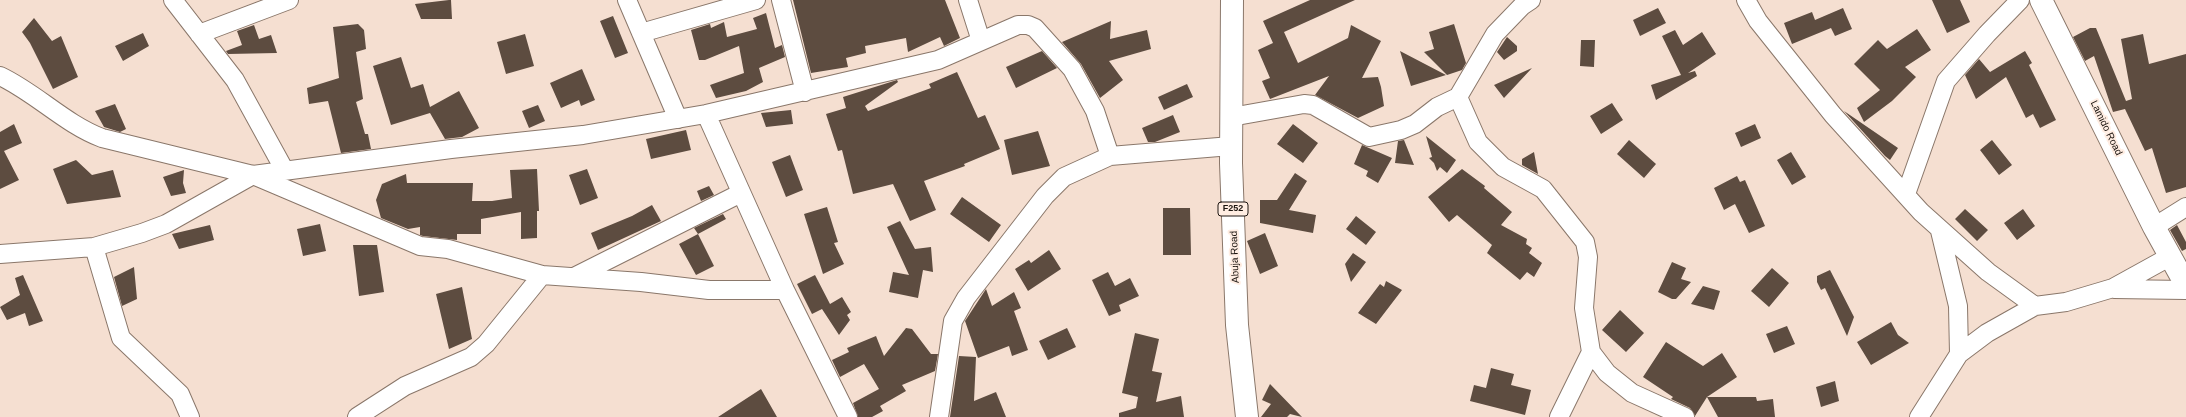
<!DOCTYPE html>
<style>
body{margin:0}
canvas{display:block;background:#f5dfd1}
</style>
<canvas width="2186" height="417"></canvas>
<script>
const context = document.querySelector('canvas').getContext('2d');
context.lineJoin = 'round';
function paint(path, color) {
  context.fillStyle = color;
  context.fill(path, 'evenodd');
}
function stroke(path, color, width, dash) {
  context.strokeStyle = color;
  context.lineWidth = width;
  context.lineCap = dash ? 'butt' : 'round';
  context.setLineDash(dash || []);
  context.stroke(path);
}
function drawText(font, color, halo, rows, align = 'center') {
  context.font = font + ' Helvetica,sans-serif';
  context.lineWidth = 4;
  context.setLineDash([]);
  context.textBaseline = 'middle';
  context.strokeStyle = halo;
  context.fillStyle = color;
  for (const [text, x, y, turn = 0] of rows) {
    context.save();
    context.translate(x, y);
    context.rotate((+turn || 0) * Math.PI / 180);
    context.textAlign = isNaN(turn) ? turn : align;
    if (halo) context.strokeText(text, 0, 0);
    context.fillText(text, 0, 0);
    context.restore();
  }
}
paint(new Path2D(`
 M449,0h2l1,19h-31l-6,-15z
 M793,0h152l15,38 -16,8 -4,-9 -32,15 -2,-14 -41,8 1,7 -20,5 2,9 -37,6z
 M1310,0h45l-71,32 14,31 50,-25 3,-13 30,16 -19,37 16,-1 3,10 3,19 -26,12 -43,-23 14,-19 -59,23 -8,-18 8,-3 -12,-28 15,-7 -10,-22z
 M1932,0h28l10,22 -23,11z
 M1658,8l8,15 -26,13 -7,-16z
 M1843,8l9,21 -17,7 -4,-8 -39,16 -8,-21 28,-11 3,8z
 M766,13l9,35 7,-3 3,12 -26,11 4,14 -17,9 -30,7 -6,-13 34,-12 -5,-27 -34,14h-6l-8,-30 19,-6 1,4 13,-6 3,15 30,-8 -4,-11z
 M613,16l15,37 -13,5 -15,-37z
 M34,18l18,23 9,-5 17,41 -25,12 -23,-46 -8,-11z
 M1111,21l-1,18 37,-9 4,19 -42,12 14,19 -23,18 -19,-34 -19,-22z
 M358,24l6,6 2,19 -10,3 7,47 -7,3 9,32h3l3,15 -30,4 -13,-52 -19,3 -2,-16 32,-10 -6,-51z
 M1454,24l12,39 -4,7 -15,5 -23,-23 10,-3 -5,-17z
 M254,25l5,14 12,-4 6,18 -49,1 -2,-3 16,-6 -5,-14z
 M2090,28h6l30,73 6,-2 -11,-60 22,-5 6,30 37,-10v133l-20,6 -14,-45 -7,3 -20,-42 -12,3 -19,-56 -9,5 -12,-24z
 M1917,29l14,21 -26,17 11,10 -24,24 -28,21 -7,-14 23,-18 -26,-26 24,-24 9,9z
 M1675,30l8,15 19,-13 14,22 -28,19 7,-2 2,5 -41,24 -5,-15 30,-10 -19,-39z
 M143,33l6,13 -26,15 -8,-15z
 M525,34l9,32 -28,8 -9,-32z
 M1507,37l10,9v5l-13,9 -7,-8z
 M1581,40h14l-1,27 -14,-1z
 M1042,51l15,17 -41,20 -10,-21z
 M1400,51l46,24 -35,11z
 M2025,51l7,12 -3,2 27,55 -16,8 -7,-14 -7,4 -20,-41 -30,22 -11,-24 14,-16 11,13z
 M401,57l10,31 12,-4 7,23 29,-16 20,37 -17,9 -17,2 -15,-26 -39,12 -18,-59z
 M1532,68l-28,30 -10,-13z
 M582,69l13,31 -14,6 -2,-6 -18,8 -11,-25z
 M957,72l21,46 7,-3 15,34 -36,15 1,2 -41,15 12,29 -26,11 -17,-37 -40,10 -11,-44 -4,1 -12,-37 20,-6 -3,-11 54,-17 1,2 -33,24 3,5 63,-23 -2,-4z
 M1187,84l6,13 -29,13 -6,-13z
 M1612,103l11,17 -22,14 -11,-18z
 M115,104l11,25 -6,3 -16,-5 -9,-16z
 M538,105l7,16 -16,7 -7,-17z
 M791,110l2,14 -27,3 -5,-14z
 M1844,111l54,37 -8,12 -5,-4z
 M1173,115l7,17 -25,10h-7l-6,-14z
 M14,124l8,19 -18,8 15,29 -19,9v-57z
 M1293,124l25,19 -15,20 -26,-19z
 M1755,124l6,14 -20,9 -6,-14z
 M686,130l5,20 -40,9 -5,-20z
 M1038,131l12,35 -38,9 -8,-35z
 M1426,136l30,24 -9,13 -7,-6 -3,4 -3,-8 -5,-5 3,-1z
 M1404,140l10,25 -19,-2 3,-22z
 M1629,140l27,24 -12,14 -27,-24z
 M1992,140l20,25 -13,10 -19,-25z
 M1362,145l30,13 -14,25 -12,-7 2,-5 -14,-7z
 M1534,152l4,22 -16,-9v-6z
 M1791,152l15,25 -14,8 -15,-25z
 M790,155l13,35 -17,7 -14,-35z
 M76,160l16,15 21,-5 8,27 -54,7 -14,-35z
 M537,169l2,42h-2v27l-16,1v-27l-40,7v15h-24v6l-34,-4 -3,-1v-8l-12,2 -27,-11 -5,-18 6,-16 24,-10 1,9h66l-1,18h20l20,-3 -2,-28z
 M587,169l11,29 -18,7 -11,-30z
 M1462,169l23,17 -1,2 28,24 -11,13 26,14 -1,5 6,4 -3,5 13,10 -8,14 -7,-5 -7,8 -33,-27 5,-8 -35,-30 -8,7 -21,-25z
 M184,170l-1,13 3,10 -15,3 -8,-19z
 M1295,173l12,8 -18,29 27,5 -3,18 -53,-10v-23h17z
 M1737,176l3,6 5,-2 20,46 -16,7 -14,-29 -11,6 -10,-22z
 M709,186l5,9 -13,6 -4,-10z
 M962,197l39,28 -12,17 -39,-28z
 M652,205l9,16 -63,29 -7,-17 41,-17z
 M827,207l11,35 -4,1 10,21 -21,10 -19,-60z
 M1163,208h27l1,47h-28z
 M1965,209l23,21 -11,11 -22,-22z
 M2023,209l12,17 -18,14 -13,-17z
 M723,214l3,5 -28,15 -4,-6z
 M1356,216l20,16 -10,13 -20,-16z
 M900,221l15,28 16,-2 2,25 -10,-2 -5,28 -29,-6 4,-20 16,3 -22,-48z
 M320,224l6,27 -23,5 -6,-27z
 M210,225l4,15 -35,9 -7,-15z
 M2177,225l9,17v7l-4,2 -12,-21z
 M1265,233l13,33 -18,8 -13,-33z
 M698,234l16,32 -18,9 -17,-31z
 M353,245h24l7,47 -25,4z
 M1049,250l12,19 -33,22 -13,-22 14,-9 2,3z
 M1353,253l13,9 -15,20 -6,-18z
 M1672,262l14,6 -5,11 10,3 -15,17h-4l-14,-7z
 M134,267l3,32 -15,7 -8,-29z
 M1772,268l17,15 -20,24 -18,-16z
 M1830,270l24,47 -7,19 -22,-48 -4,2 -4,-8v-6z
 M1108,272l7,14 15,-8 9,18 -20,9 2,6 -12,5 -17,-36z
 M23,275l20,46 -14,5 -4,-13 -18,7 -7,-13 20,-12 -5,-17z
 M815,275l15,29 12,-7 9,15 -4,3 3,5 -11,15 -17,-26 -10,5 -15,-30z
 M1386,281l16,9 -26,34 -18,-11 22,-29 4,3z
 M1703,286l17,5 -6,19 -23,-6z
 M462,287l10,52 -23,10 -13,-55z
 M986,289l6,17 22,-14 7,16 -7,3 14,39 -16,6 -3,-10 -31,12 -13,-37z
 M1620,310l24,23 -18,19 -24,-22z
 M1891,322l7,13 11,8 -38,22 -14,-23z
 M1787,326l8,18 -21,9 -8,-19z
 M906,328l6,1 19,25h7l-3,17 -33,14 4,6 -26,15 3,5 -11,6h-14l-5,-14 26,-14 -15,-25 -24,13 -8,-17 17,-8 -2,-4 29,-12 8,20z
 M1067,328l9,19 -28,13 -9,-19z
 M1135,333l24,6 -7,32 10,2 -6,29 25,-6 3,21h-65v-4l17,-5 2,-11 -16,-4z
 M1666,342l37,24 19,-13 15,24 -30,20h49l1,4 16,-2 2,18h-57l-11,-20 -12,19 -5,-8 -19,-9 2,-2 -30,-20z
 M959,356l17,1 -2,44 22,-9 10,25h-56z
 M1491,368l23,6 -3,11 20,5 -6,25 -55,-14 4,-16 12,3z
 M1835,381l4,20 -18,6 -5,-20z
 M1270,384l32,33 -12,-3 -3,3h-26l10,-13 -9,-4z
 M761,389l16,28h-59z`), '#5d4c40');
const minor = new Path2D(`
 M173,0l62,80 50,91
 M627,0l51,119
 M781,0l24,92
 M968,0l13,41
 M1746,0l12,21 75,94 88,97 67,60 47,34 31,-4 47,-14 58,-32
 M641,33l115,-33
 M199,34l90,-34
 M0,76c36,17 65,48 102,62l151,37 167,71 28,3 94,26 99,7 68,8h76
 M1458,97l20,45 25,25 40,22 42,53 3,15 -4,51 7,44 16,21 25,20 53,24
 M706,114l79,176 63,127
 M1231,117l73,-13 9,1 56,32 32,-7 14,-6 22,-17 21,-10 37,-63 27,-28 9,-6
 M1906,194l40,-113 41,-47 33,-34
 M2154,227l32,-20
 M1940,231l18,75 1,48
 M94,247l27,91 59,56 10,23
 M0,254l94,-7 48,-14 24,-9 87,-49 198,-26 132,-14 123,-21 232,-54 80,-35h10l7,3 37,41 23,42 15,45
 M574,277l167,-84
 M2114,289l72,1
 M357,417l48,-31 66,-29 15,-13 56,-69
 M939,417l14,-96 13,-23 79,-102 19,-19 46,-21 121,-10
 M1559,417l32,-65
 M1919,417l40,-63 28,-21 48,-27`);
const secondary = new Path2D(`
 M2041,0l113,227 32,58`);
const primary = new Path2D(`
 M1232,0l-1,163 6,162 10,92`);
stroke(minor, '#8a776a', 20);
stroke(secondary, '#8a776a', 24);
stroke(primary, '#8a776a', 24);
stroke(minor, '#fff', 18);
stroke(secondary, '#fff', 22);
stroke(primary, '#fff', 22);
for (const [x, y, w] of [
 [1233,209,30]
]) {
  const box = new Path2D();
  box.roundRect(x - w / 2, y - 7, w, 14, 3);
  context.fillStyle = '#ffede2';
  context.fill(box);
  stroke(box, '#1c1510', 1);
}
drawText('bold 9px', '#1c1510', null, [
 ["F252",1233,209]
]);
drawText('10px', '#1c1510', '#ffede2', [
 ["Lamido Road",2106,128,64],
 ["Abuja Road",1235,257,-92]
]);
</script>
